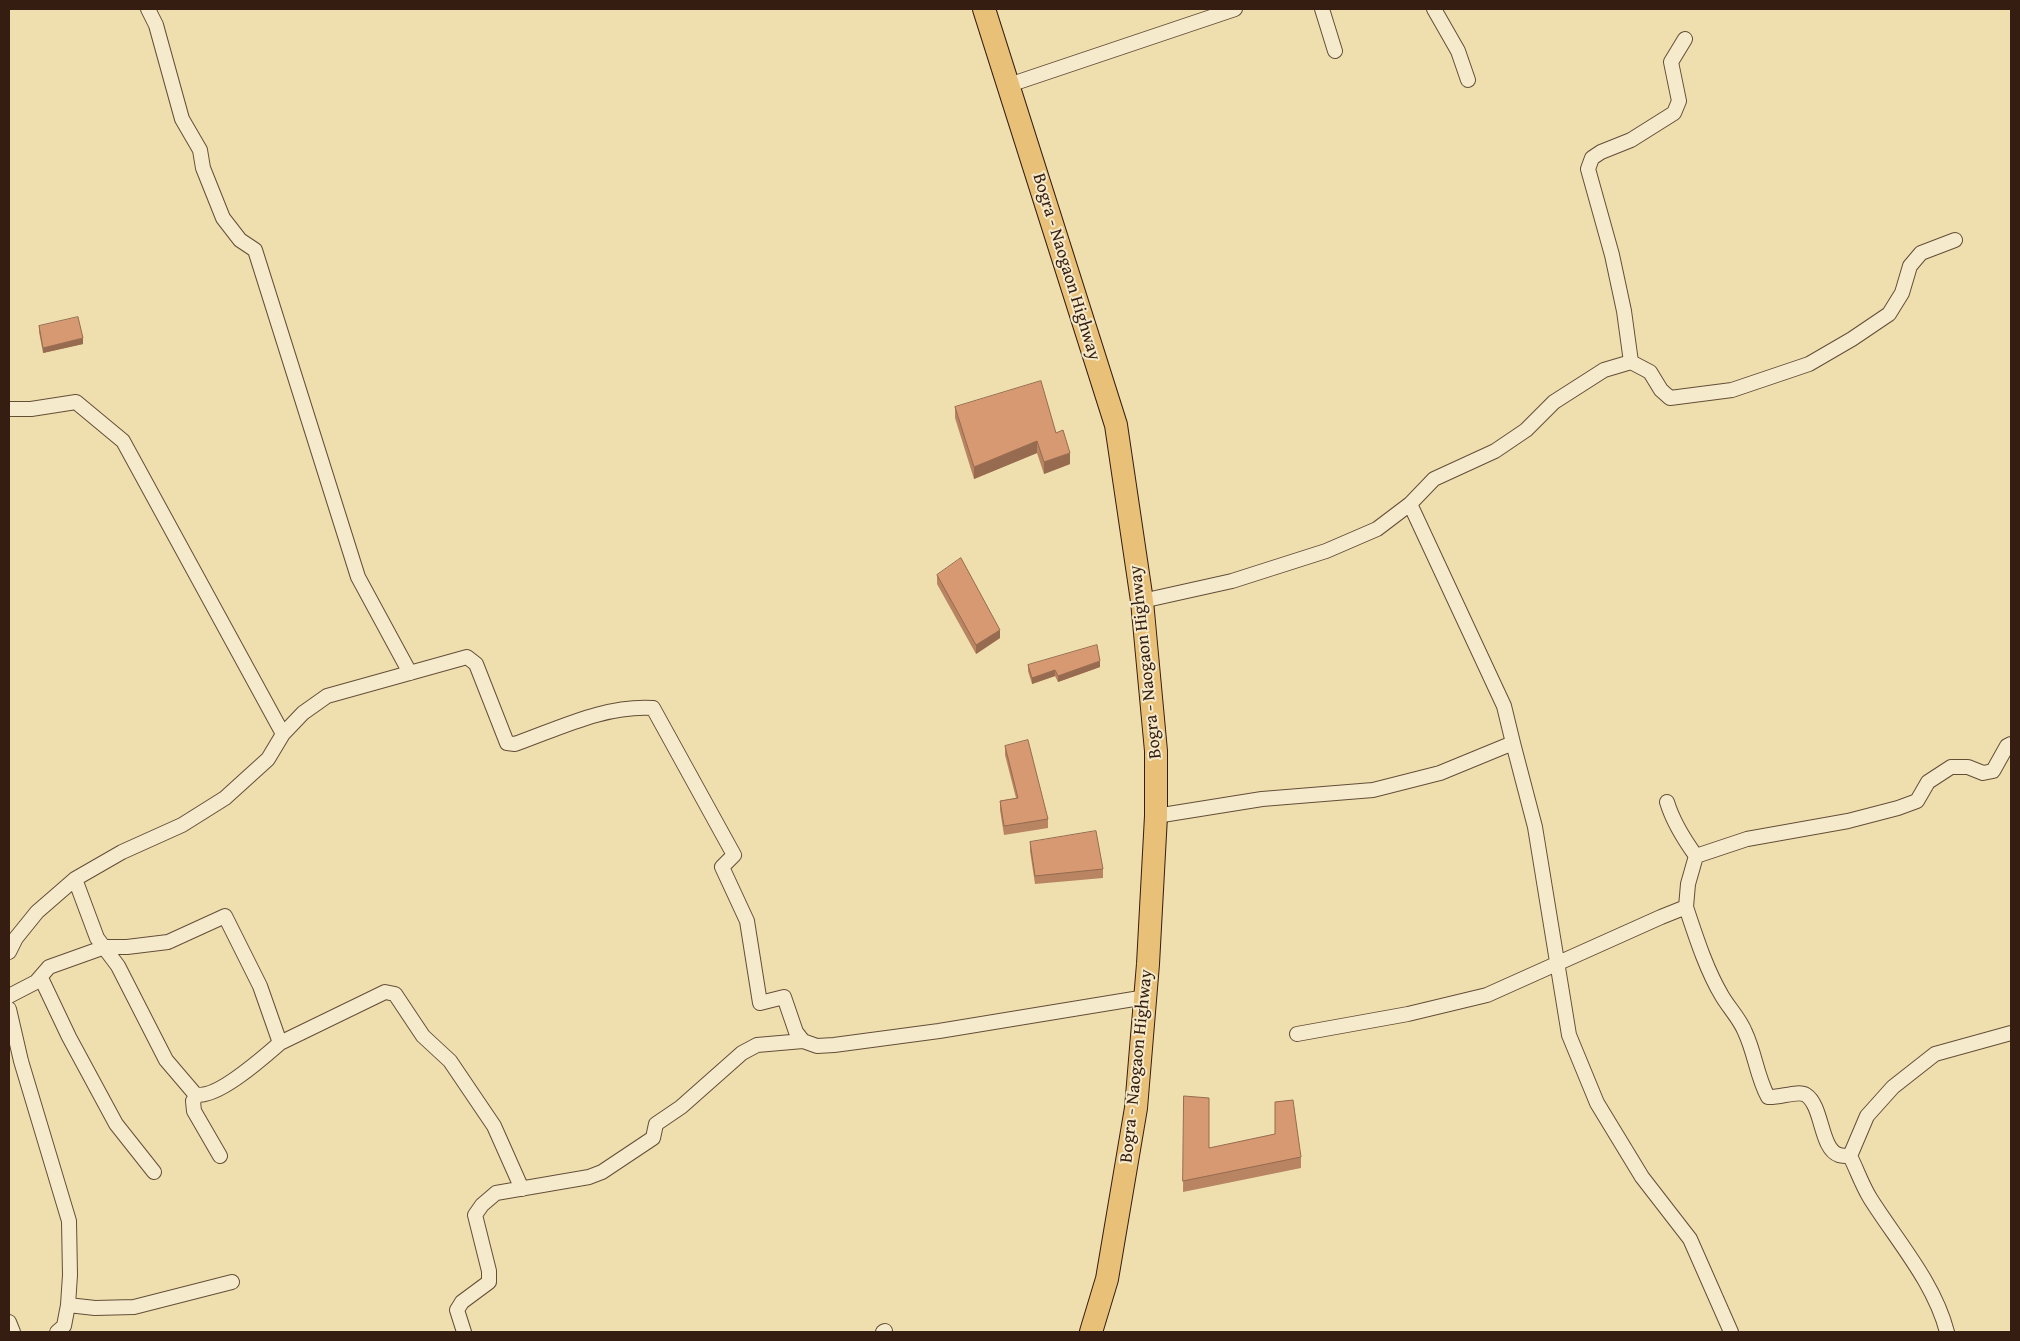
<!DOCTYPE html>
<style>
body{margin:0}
#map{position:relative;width:2020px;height:1341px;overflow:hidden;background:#efdfaf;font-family:"Gentium Book Plus",serif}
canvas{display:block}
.frame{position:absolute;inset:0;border:10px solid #361d11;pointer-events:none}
</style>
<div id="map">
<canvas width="2020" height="1341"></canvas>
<div class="frame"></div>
</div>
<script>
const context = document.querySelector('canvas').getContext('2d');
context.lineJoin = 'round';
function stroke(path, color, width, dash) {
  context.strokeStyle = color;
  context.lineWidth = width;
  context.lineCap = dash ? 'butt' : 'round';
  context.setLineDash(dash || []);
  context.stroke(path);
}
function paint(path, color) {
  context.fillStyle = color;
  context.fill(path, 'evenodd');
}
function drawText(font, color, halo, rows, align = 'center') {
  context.font = font + ' "Gentium Book Plus",serif';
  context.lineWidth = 4;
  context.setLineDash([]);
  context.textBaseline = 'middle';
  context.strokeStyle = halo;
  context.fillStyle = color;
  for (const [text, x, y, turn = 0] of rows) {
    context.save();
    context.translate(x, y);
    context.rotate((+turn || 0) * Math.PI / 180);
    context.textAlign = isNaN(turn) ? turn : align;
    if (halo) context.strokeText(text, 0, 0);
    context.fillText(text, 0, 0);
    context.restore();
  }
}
const minor = new Path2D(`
 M148,9l8,16 26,94 18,31 3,18 20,50 17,22 15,10 103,327 52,96
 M1322,9l13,42
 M1434,9l24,42 10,29
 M1009,85l226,-76
 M1631,362l-7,-51 -12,-56 -24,-86 4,-11 9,-6 30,-12 43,-27 5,-12 -8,-39 14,-23
 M9,409h22l45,-7 47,39 160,293
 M1410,504l24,-25 61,-28 31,-21 28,-28 50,-32 27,-8 19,10 11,18 9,8 62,-8 77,-26 43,-25 37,-25 13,-21 8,-27 11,-13 34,-13
 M1142,601l90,-20 94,-30 51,-22 33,-25 94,202 9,37 -73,30 -67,17 -111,9 -106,17
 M1513,743l22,84 34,208 28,68 45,74 48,62 41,93
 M1667,802c6,20 16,36 29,54
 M1686,907c10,30 20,62 36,89 7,12 18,23 23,36 10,21 12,45 23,65 12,1 30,-7 38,-2 17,11 14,54 33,60 3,1 8,1 11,1 7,14 12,29 20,42 27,43 64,84 77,134
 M9,952l7,-14 21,-26 38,-33 47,-27 60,-27 43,-27 43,-39 15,-25 20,-21 24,-17 140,-39 9,7 31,79 8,1c45,-16 90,-39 138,-36l81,147 -12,12 25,54 13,82 24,-6 12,35 7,9
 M41,978l28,59 47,87 38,48
 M9,996l27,-14 13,-15 56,-20h22l41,-5 57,-26 35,70 20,57c-15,13 -65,58 -85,51l-29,-34 -48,-94 -21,-28 -22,-59
 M9,1009l12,52 48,160 1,54 -2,30 -4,21 -7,6
 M1297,1034l111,-20 79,-19 174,-78 25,-10 2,-23 8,-28 51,-17 101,-18 50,-13 19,-7 11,-19 23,-15h17l15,6 10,-2 14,-25 4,-2
 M280,1043l105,-51 10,2 28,42 27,25 44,65 28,63
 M197,1095l-4,6 1,10 26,45
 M1850,1156l17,-40 26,-29 42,-33 76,-21
 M68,1305l27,3 39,-1 98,-25
 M9,1322l4,10
 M464,1332l-7,-22 5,-8 27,-20v-11l-14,-56 7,-10 14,-12 93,-16 13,-5 51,-34 3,-14 25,-17 61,-54 15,-8 46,-4 14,5 17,-1 105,-14 207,-34
 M883,1332l2,-1`);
const primary = new Path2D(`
 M984,9l132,416 26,176 14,150v65l-8,148 -12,144 -29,171 -16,53`);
stroke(minor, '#644e38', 16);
stroke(primary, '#361d11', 24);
stroke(minor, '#f5eacb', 14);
stroke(primary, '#e8c078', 22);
paint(new Path2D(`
 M39,326l44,18 -40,9 -4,-21z
 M955,407l101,26 14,31 -26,10 -7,-21 -63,26 -19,-61z
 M937,575l63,63 -24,16 -39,-70z
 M1028,665l72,2 -42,15 -3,-6 -23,8 -4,-13z
 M1005,746l43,73v9l-44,7 -4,-25v-9l16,-3 -11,-43z
 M1030,842l73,27v9l-68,6 -5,-33z
 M1184,1096l25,52 92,9v11l-118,24z`), '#b88462');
paint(new Path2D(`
 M83,338v6l-40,9v-5z
 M1037,441v12l-63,26v-12z
 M1070,453v11l-26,10v-12z
 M1000,630v8l-24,16v-9z
 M1100,661v6l-42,15v-6z
 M1055,670v6l-23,8v-6z`), '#966b50');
const building = new Path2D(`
 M78,317l5,21 -40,10 -4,-22z
 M1041,381l15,52 7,-3 7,23 -26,9 -7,-21 -63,26 -19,-60z
 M961,558l39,72 -24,15 -39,-70z
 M1097,645l3,16 -42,15 -3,-6 -23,8 -4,-13z
 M1028,740l20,79 -44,7 -4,-25 18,-3 -13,-52z
 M1096,831l7,38 -68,7 -5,-34z
 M1184,1096l25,2v50l66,-14v-32l18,-2 8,57 -118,24z`);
paint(building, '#d69972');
stroke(building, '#966b50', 1);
drawText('18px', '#361d11', '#f5eacb', [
 ["Bogra - Naogaon Highway",1066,267,73],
 ["Bogra - Naogaon Highway",1146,662,-96],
 ["Bogra - Naogaon Highway",1137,1066,-84]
]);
</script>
